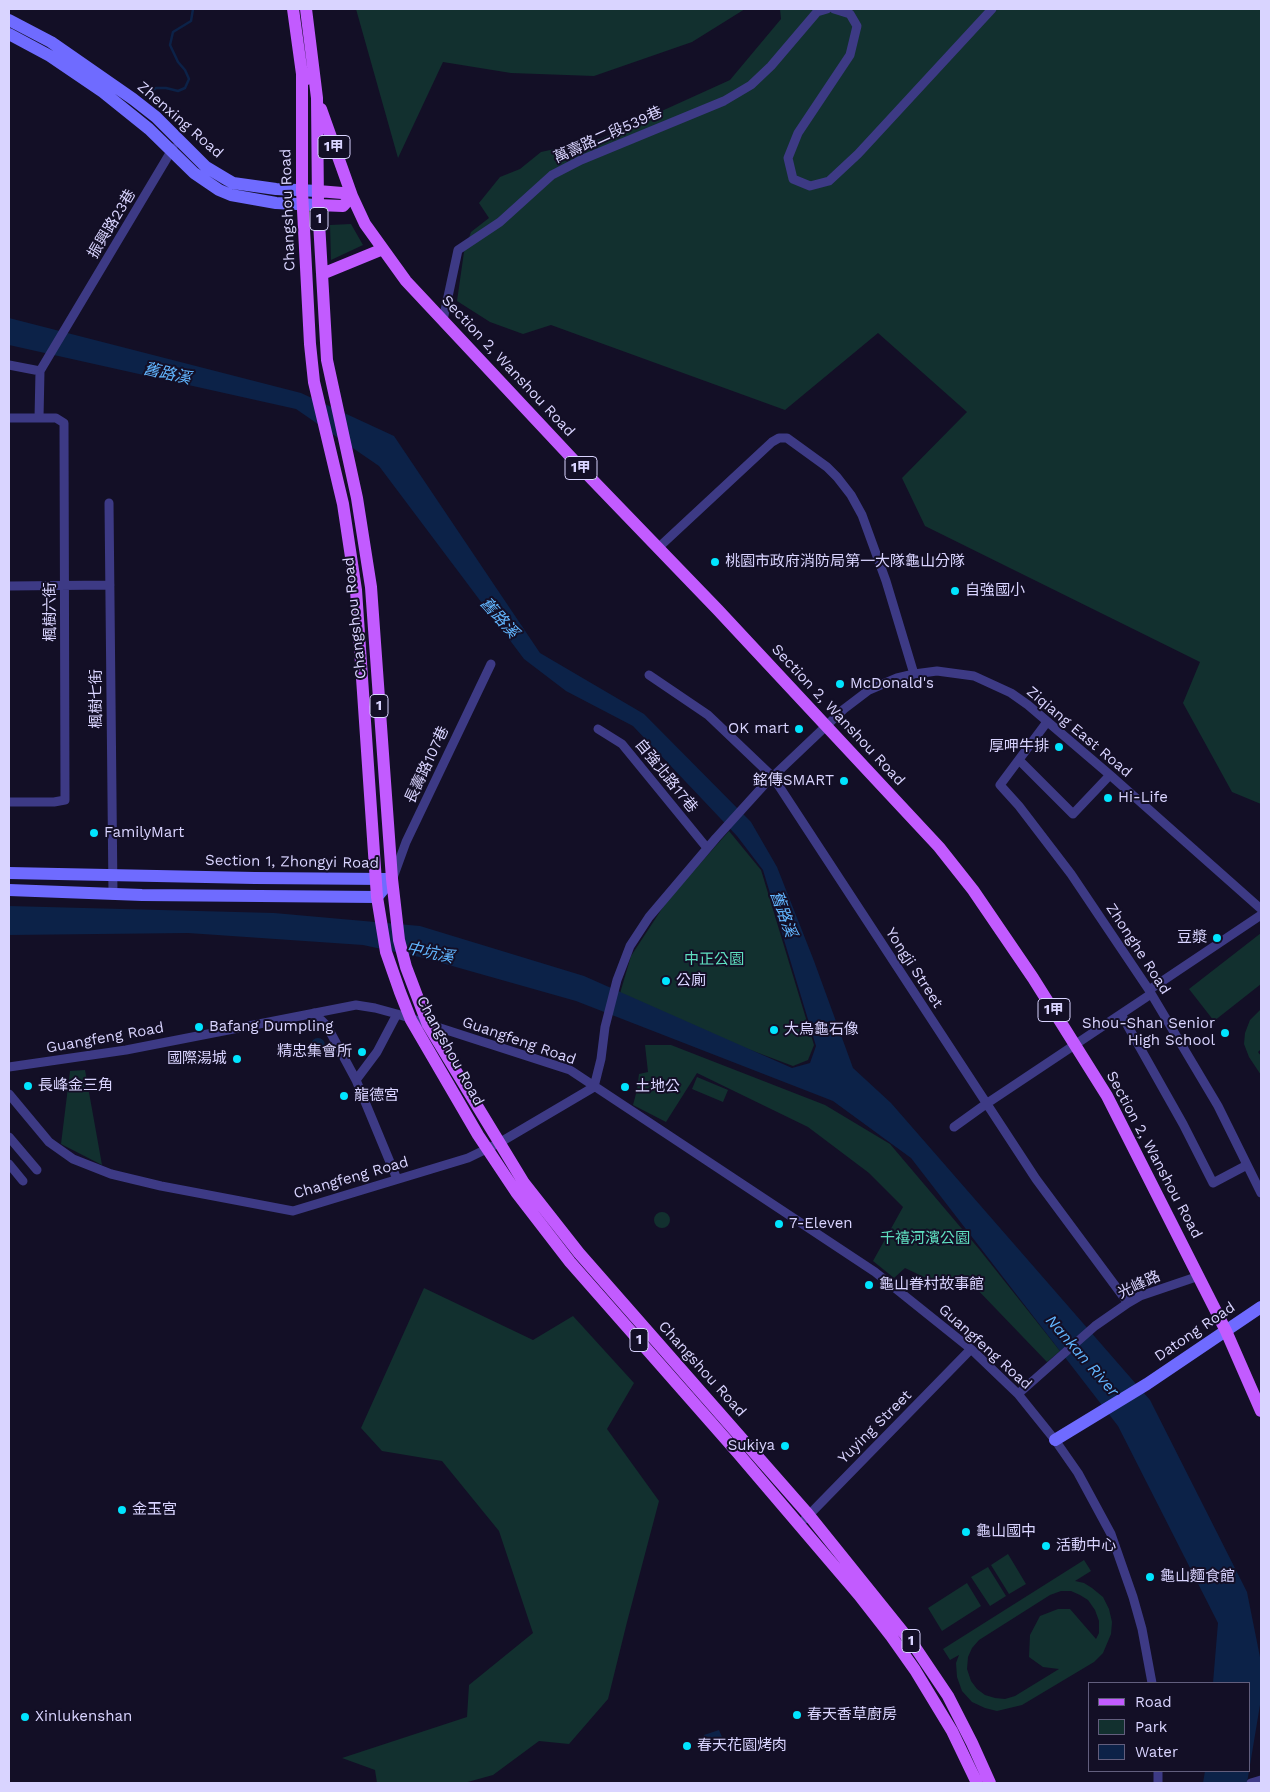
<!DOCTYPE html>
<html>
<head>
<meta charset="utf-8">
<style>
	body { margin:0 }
	#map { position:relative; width:1270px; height:1792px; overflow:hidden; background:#130f26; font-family:"Work Sans",sans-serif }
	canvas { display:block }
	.frame { position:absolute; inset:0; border:10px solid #d9d4ff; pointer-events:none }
	.legend { position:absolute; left:1088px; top:1682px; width:162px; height:90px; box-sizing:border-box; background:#130f26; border:1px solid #625e7d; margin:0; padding:6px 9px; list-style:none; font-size:15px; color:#d9d4ff }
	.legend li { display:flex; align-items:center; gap:10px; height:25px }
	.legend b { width:25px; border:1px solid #625e7d }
</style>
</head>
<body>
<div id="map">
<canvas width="1270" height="1792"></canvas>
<div class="frame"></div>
<ul class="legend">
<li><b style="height:6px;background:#c25bff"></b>Road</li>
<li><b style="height:14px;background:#12302f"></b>Park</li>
<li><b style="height:14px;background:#0c2248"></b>Water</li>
</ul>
</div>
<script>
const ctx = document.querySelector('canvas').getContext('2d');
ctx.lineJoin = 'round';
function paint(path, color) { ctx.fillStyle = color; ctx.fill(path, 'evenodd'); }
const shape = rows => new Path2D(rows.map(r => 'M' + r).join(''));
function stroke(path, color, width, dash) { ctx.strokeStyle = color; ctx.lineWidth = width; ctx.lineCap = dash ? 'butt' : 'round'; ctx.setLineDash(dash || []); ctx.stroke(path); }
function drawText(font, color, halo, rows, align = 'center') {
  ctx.font = font + ' "Work Sans","Noto Sans TC",sans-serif'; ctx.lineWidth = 4; ctx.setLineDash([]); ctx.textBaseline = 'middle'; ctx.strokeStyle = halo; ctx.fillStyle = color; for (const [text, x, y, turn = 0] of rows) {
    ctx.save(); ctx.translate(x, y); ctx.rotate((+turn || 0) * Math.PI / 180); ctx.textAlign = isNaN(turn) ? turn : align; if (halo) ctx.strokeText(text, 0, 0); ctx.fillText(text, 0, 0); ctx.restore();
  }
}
paint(shape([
	[356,9,745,9,692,42,594,76,511,73,443,62,398,158],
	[780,9,1261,9,1261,804,1232,792,1183,703,1200,662,925,526,902,478,967,412,878,333,785,410,551,325,523,334,490,322,457,301,464,252,471,232,489,218,479,203,500,177,520,169,541,152,600,139,730,80,781,19],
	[351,224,363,245,331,260,330,225],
	[729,831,761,870,814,1045,808,1060,793,1066,618,1000,631,956,667,901],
	[1261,933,1261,984,1214,1021,1189,989],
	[1261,1009,1261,1049,1258,1052,1261,1056,1261,1075,1249,1057,1244,1044,1245,1033,1250,1020],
	[645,1045,671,1045,825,1105,890,1144,979,1249,1060,1351,1047,1362,973,1285,924,1277,905,1268,894,1278,873,1261,903,1207,869,1173,808,1127,697,1073,666,1122,633,1105,637,1090,639,1074,648,1072],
	[85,1070,102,1165,61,1144,70,1071],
	[697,1077,728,1090,723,1102,692,1089],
	'654 1220a8 8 0 1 1 16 0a8 8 0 1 1-16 0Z',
	[424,1288,533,1340,573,1316,634,1383,607,1429,659,1501,627,1622,608,1699,569,1744,539,1741,493,1775,464,1783,377,1783,375,1770,342,1758,467,1717,469,1685,533,1633,499,1531,442,1461,382,1451,361,1428],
	[1008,1554,1026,1584,1009,1594,991,1565],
	[1084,1560,1091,1571,1075,1581,1084,1583,1092,1588,1103,1597,1109,1609,1112,1622,1111,1634,1103,1653,1094,1662,1022,1705,997,1711,985,1708,972,1702,962,1691,957,1677,956,1663,959,1655,950,1660,943,1649],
	[1061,1591,1071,1591,1080,1595,1088,1600,1095,1610,1099,1621,1099,1633,1096,1639,1070,1609,1058,1609,1040,1616,1030,1635,1029,1657,1043,1667,1059,1669,1015,1696,1005,1699,995,1698,985,1695,977,1689,971,1681,967,1669,968,1657,972,1648,979,1640,1050,1595],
	[988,1567,1006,1596,990,1606,971,1577],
	[967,1583,981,1606,942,1631,928,1608]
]), '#12302f');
paint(shape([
	[9,318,301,393,394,436,540,653,644,714,751,822,777,867,814,961,853,1068,891,1103,1150,1400,1247,1592,1261,1662,1261,1699,1247,1783,1203,1783,1205,1771,1249,1771,1249,1683,1213,1683,1218,1623,1118,1426,911,1158,833,1101,576,1001,424,958,363,945,188,933,9,935,9,906,274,913,420,926,584,976,792,1068,810,1063,816,1046,763,870,737,836,633,726,566,691,524,659,379,466,296,409,9,345],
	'311 1045a7 7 0 1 1 14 0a7 7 0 1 1-14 0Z',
	[719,1730,722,1737,722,1746,712,1749,705,1747,704,1735]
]), '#0c2248');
stroke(shape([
	[145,96,156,88,166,88,178,91,185,88,189,79,185,70,178,62,170,45,173,32,191,21,193,9]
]), '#0c2248', 2.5);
stroke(shape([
	[834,9,850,14,857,26,850,55,798,133,788,158,793,179,810,186,829,181,858,154,992,9],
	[443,320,458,250,500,222,552,175,581,160,724,101,751,85,771,66,817,12,827,9],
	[9,365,40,371],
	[9,418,56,418,64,423,65,800,54,802,9,802],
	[39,418,40,371,173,148],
	[109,503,113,895],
	[658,548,772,442,779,438,787,438,827,467,837,477,851,495,862,515,886,581,914,674],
	[9,586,110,585],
	[649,675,708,715,773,777,1036,1179,1128,1303],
	[1047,722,1000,785,1019,806,1071,874,1149,990,1218,1106,1261,1193],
	[598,729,622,744,707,848],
	[1019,760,1073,814,1110,775],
	[394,875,406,842,491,664],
	[1149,990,1261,915],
	[314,1013,327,1026,356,1080,397,1179],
	[1121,1014,1183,1124,1213,1183,1247,1165],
	[9,1067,126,1050,356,1005,375,1008,397,1014,570,1070,875,1272,971,1349,1018,1394,1055,1440,1078,1473,1111,1534,1133,1597,1142,1629,1152,1683],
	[356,1080,377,1052,397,1014],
	[594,1087,601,1059,605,1027,617,980,630,946,649,917,716,838,765,784,844,709,869,690,897,678,914,674,937,671,974,676,1011,693,1028,705,1110,775,1261,909],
	[9,1094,49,1142,73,1159,111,1174,161,1186,293,1211,468,1158,499,1143,594,1087],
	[954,1127,986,1104,1151,994],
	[9,1137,37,1170],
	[9,1164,23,1181],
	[1018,1394,1095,1326,1128,1303,1140,1296,1199,1276],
	[805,1519,971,1349],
	[1158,1771,1158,1783],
	[1251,1783,1261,1780]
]), '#3d3a85', 9);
stroke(shape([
	[9,20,51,42,133,99,156,117,206,167,226,179,233,183,276,189,318,191],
	[9,34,50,56,103,92,149,129,194,173,219,190,231,195,276,203,318,205],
	[9,873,255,878,386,879],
	[9,890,142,895,377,897,392,879],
	[1055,1440,1147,1384,1261,1307]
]), '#6f6bff', 12);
stroke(shape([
	[293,9,302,74,305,80],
	[306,9,317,98,318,205,327,360,357,498,371,587,392,879,399,940,406,967,428,1025,524,1183,579,1253,808,1514,915,1647,948,1696,972,1743,990,1783],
	[302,74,302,191,310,344,314,382,343,504,356,590,377,897,386,952,400,992,411,1020,478,1135,516,1192,570,1262,737,1452,859,1595,891,1636,915,1670,952,1731,977,1783],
	[321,109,352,196,365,224,406,281,582,469,718,610,939,847,973,890,1033,978,1107,1096,1226,1331,1261,1411],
	[318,191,342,193,352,196],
	[318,205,343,206,352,196],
	[322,274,383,249]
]), '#c25bff', 12);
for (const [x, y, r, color] of [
	[715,562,5,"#00e5ff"],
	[955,591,5,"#00e5ff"],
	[840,684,5,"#00e5ff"],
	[799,729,5,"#00e5ff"],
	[1059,747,5,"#00e5ff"],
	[844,781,5,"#00e5ff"],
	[1108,798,5,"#00e5ff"],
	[94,833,5,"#00e5ff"],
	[1217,938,5,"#00e5ff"],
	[666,981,5,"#00e5ff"],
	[199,1027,5,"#00e5ff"],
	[774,1030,5,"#00e5ff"],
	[1225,1033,5,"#00e5ff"],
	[362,1052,5,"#00e5ff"],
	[237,1059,5,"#00e5ff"],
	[28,1086,5,"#00e5ff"],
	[625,1087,5,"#00e5ff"],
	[344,1096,5,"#00e5ff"],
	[779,1224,5,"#00e5ff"],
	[869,1285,5,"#00e5ff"],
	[785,1446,5,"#00e5ff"],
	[122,1510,5,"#00e5ff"],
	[966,1532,5,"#00e5ff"],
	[1046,1546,5,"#00e5ff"],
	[1150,1577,5,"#00e5ff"],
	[797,1715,5,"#00e5ff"],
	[25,1717,5,"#00e5ff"],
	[687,1746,5,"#00e5ff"]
]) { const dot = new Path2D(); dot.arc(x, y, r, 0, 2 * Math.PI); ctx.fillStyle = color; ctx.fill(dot); stroke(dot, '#130f26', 2); }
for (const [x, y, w] of [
	[334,147,32],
	[319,219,18],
	[581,468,32],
	[379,706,18],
	[1054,1010,32],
	[639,1340,18],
	[911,1641,18]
]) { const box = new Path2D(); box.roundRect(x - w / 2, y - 11.5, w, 23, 4); ctx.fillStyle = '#130f26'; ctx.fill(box); stroke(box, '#d9d4ff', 1); }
drawText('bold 14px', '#d9d4ff', null, [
	["1甲",334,147],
	["1",319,219],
	["1甲",581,468],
	["1",379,706],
	["1甲",1054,1010],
	["1",639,1340],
	["1",911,1641]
]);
drawText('15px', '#d9d4ff', '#130f26', [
	["Zhenxing Road",180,120,41],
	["萬壽路二段539巷",608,135,-24],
	["Changshou Road",288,210,-92],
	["振興路23巷",112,224,-59],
	["Section 2, Wanshou Road",508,366,47],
	["楓樹六街",51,612,-90],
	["Changshou Road",355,618,-96],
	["楓樹七街",97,699,-90],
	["Section 2, Wanshou Road",838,715,47],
	["Ziqiang East Road",1079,732,40],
	["長壽路107巷",427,765,-65],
	["自強北路17巷",666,776,51],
	["Section 1, Zhongyi Road",292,862,1],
	["Zhonghe Road",1138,949,57],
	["Yongji Street",914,968,57],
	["Guangfeng Road",105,1038,-10],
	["Guangfeng Road",519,1041,19],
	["Changshou Road",450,1051,61],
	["Section 2, Wanshou Road",1154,1155,62],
	["Changfeng Road",351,1178,-16],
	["光峰路",1139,1285,-25],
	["Datong Road",1195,1332,-34],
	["Guangfeng Road",985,1347,42],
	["Changshou Road",702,1369,48],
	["Yuying Street",875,1427,-45]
]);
drawText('15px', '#d9d4ff', '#130f26', [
	["桃園市政府消防局第一大隊龜山分隊",725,562],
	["自強國小",965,591],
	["McDonald's",850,684],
	["OK mart",789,729,"right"],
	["厚呷牛排",1049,747,"right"],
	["銘傳SMART",834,781,"right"],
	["Hi-Life",1118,798],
	["FamilyMart",104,833],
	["豆漿",1207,938,"right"],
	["公廁",676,981],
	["Shou-Shan Senior",1215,1024,"right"],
	["High School",1215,1041,"right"],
	["Bafang Dumpling",209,1027],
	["大烏龜石像",784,1030],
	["精忠集會所",352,1052,"right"],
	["國際湯城",227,1059,"right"],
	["長峰金三角",38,1086],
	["土地公",635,1087],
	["龍德宮",354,1096],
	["7-Eleven",789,1224],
	["龜山眷村故事館",879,1285],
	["Sukiya",775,1446,"right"],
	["金玉宮",132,1510],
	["龜山國中",976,1532],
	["活動中心",1056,1546],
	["龜山麵食館",1160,1577],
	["春天香草廚房",807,1715],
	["Xinlukenshan",35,1717],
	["春天花園烤肉",697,1746]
], 'left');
drawText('15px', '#5fe0c0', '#130f26', [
	["中正公園",714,960],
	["千禧河濱公園",925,1239]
]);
drawText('italic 16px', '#62b6ff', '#130f26', [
	["舊路溪",167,374,13],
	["舊路溪",499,618,48],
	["舊路溪",783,914,70],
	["中坑溪",430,953,12],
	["Nankan River",1082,1356,49]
]);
</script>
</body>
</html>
